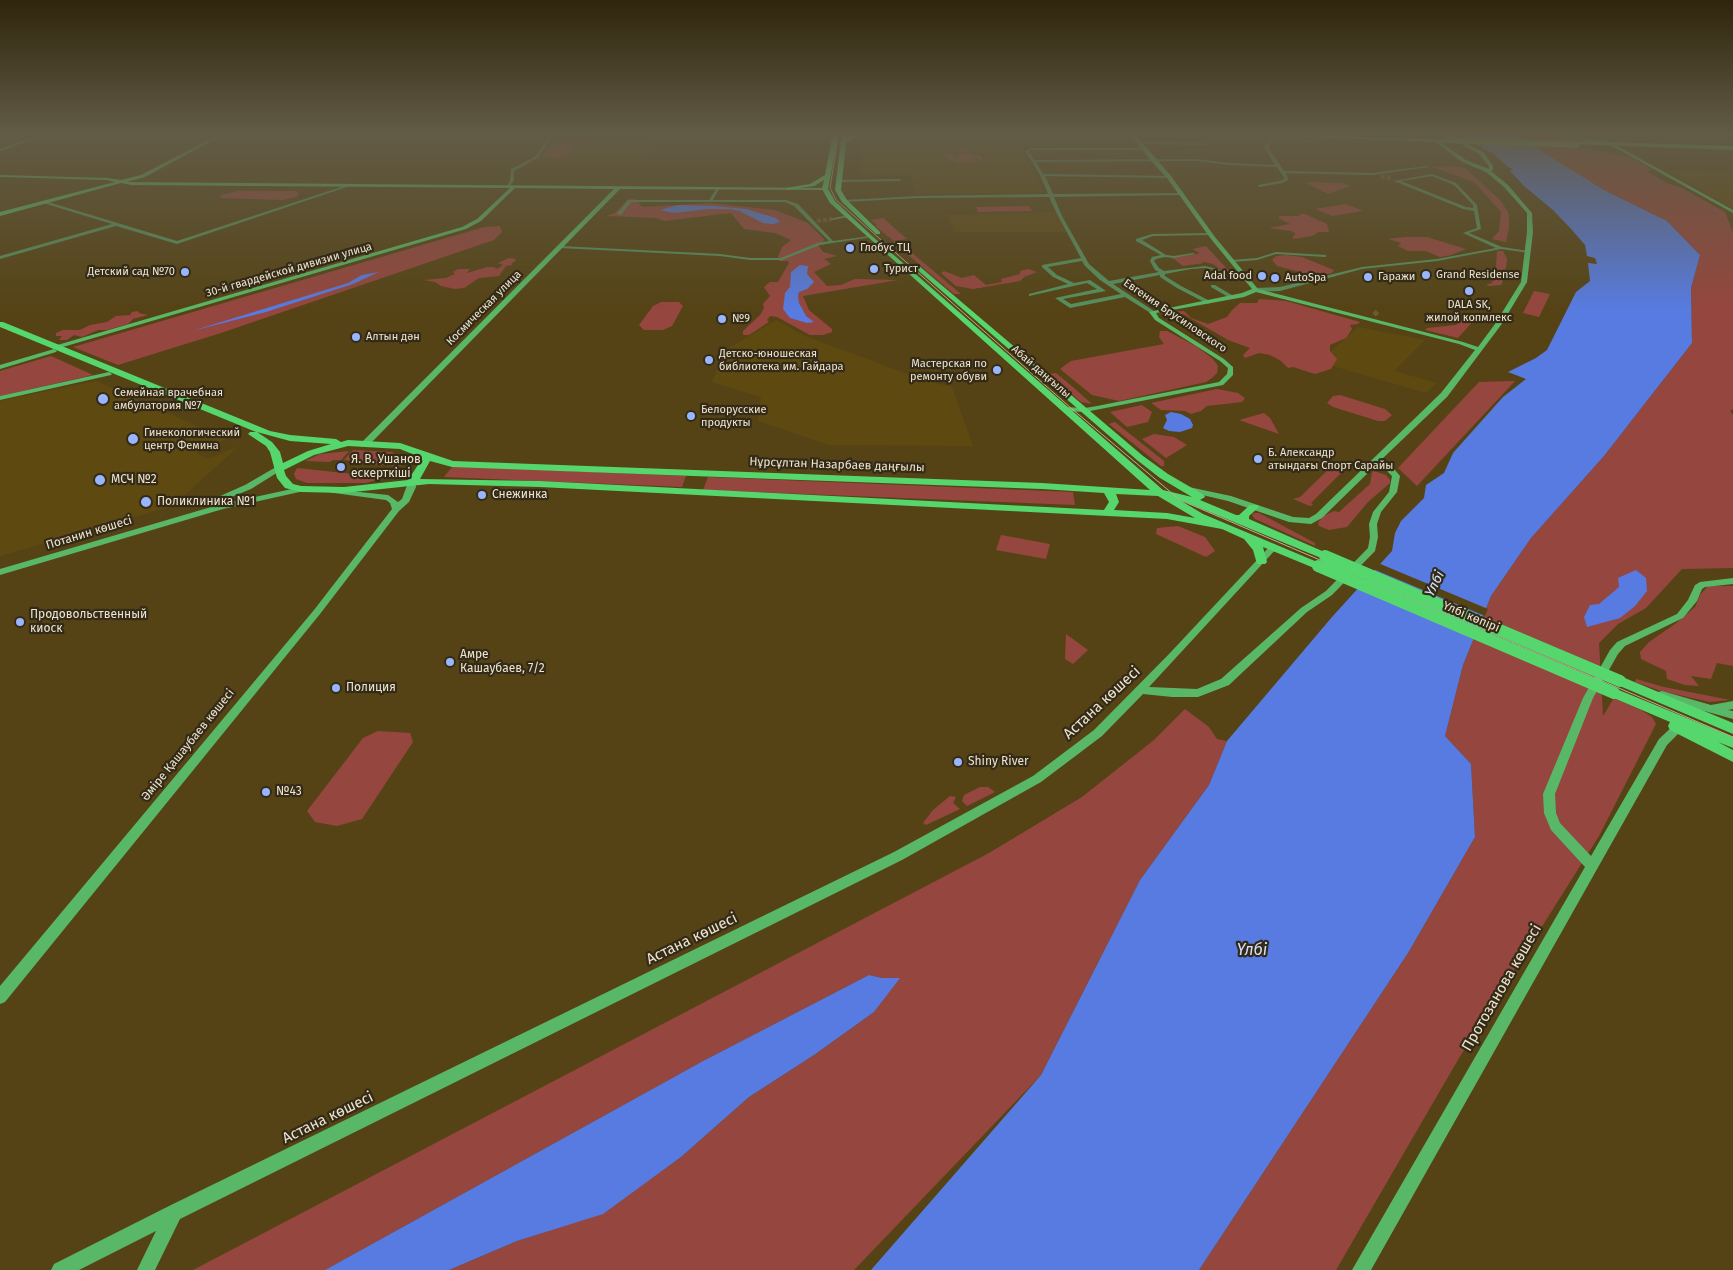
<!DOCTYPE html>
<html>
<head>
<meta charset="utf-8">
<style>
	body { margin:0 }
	canvas { display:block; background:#554315 }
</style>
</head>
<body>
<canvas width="1733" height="1270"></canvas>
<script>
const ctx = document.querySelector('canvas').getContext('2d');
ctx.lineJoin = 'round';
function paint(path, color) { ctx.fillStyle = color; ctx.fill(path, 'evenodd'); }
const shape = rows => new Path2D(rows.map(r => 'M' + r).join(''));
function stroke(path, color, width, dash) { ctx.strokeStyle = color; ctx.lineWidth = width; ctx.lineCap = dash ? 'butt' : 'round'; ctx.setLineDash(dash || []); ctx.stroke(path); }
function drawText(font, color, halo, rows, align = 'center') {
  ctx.font = font + ' "Fira Sans",sans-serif'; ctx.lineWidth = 4.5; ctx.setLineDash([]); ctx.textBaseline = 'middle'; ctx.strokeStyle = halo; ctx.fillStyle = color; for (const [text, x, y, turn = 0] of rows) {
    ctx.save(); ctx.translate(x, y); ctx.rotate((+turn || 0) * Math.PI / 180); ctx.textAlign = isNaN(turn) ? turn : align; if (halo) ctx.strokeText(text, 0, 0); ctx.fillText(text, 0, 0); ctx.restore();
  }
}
paint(shape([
	[1605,132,1675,132,1687,138,1621,136,1605,134,1608,134],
	[1043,133,1052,143,1051,145,1020,146,1044,192,915,194,911,173,862,174,859,136,868,134],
	[658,137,647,159,537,159,554,138],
	[1685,170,1733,173,1733,209,1668,171,1686,171],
	[1055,212,1067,232,954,232,947,215],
	[776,320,805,336,926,381,952,387,973,446,829,445,758,421,761,397,712,382,726,350],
	[1358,327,1425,340,1394,371,1437,383,1426,393,1319,362],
	[96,381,226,439,196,453,208,459,239,446,178,501,179,504,0,556,0,401]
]), '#5e4911');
paint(shape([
	[1511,132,1534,132,1548,136,1596,142,1570,142,1576,147,1630,157,1653,170,1646,171,1666,183,1682,188,1725,212,1733,232,1733,409,1730,411,1733,415,1733,568,1682,569,1646,608,1618,624,1599,643,1603,716,1614,698,1641,710,1652,717,1656,724,1599,836,1459,1058,1336,1270,1199,1270,1408,953,1475,837,1471,764,1445,736,1463,665,1491,596,1531,538,1604,456,1692,343,1691,288,1700,255,1667,221,1604,190],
	[662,135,658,137,597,138,593,144,583,144,587,138,553,137],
	[571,139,578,141,569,154,560,157,544,157,543,155,556,141],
	[963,148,968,149,968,152,964,153,981,156,983,161,975,158,972,160,980,162,959,163,945,158,944,154,950,154,958,159,959,154,962,153,957,149],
	[1453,166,1465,168,1501,201,1509,214,1509,228,1506,242,1492,239,1499,231,1501,212,1474,182,1432,167],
	[1305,182,1342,183,1350,186,1328,194],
	[238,191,296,191,299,193,296,197,283,200,220,198,221,195],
	[628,199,636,199,642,207,710,203,775,210,808,223,825,240,818,245,823,252,837,256,824,259,831,264,814,272,827,286,841,285,855,279,898,280,803,296,809,310,832,329,832,332,823,335,810,335,777,317,770,316,767,320,769,322,749,335,743,335,743,331,760,315,764,308,763,304,770,296,764,287,770,282,778,282,789,263,788,261,779,261,778,257,782,247,791,240,775,233,744,229,731,213,664,221,657,218,607,216,615,213],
	[1346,204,1363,211,1332,216,1315,209],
	[1029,206,1032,211,978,212,976,207],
	[1300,214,1305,214,1327,224,1329,232,1319,232,1312,236,1293,239,1293,236,1296,234,1291,231,1269,228,1290,224,1278,218,1280,216,1299,216],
	[883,218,907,239,894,241,875,226,877,225,871,220],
	[500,226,502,232,494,240,479,245,221,333,118,365,73,347,484,227],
	[1405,237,1427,237,1466,249,1451,255,1440,257,1426,251,1408,251,1398,246,1401,243,1388,239],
	[893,242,899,242,961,294,954,294],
	[1206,246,1230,272,1229,273,1224,272,1213,264,1201,261,1204,263,1183,266,1175,260,1176,260,1171,258,1197,254,1200,253,1192,249],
	[1497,251,1503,251,1507,259,1505,273,1498,278,1503,281,1501,285,1489,286,1486,285,1492,283,1496,267],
	[1286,255,1302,257,1334,270,1332,273,1311,278,1300,272,1277,266,1272,260,1276,256],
	[509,258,516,259,515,261,511,264,513,265,506,266,499,276,479,278,464,288,455,289,441,286,435,282,424,280,446,278,455,274,453,272,458,269,470,269,467,273,487,267,494,267,497,269,503,265,498,263],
	[1028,269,1037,272,1024,277,1020,281,973,289,956,286,941,273,944,271,962,278,974,275,986,285,1002,282,1001,279,1020,274,1020,271],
	[1534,291,1550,294,1539,317,1523,313],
	[1259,299,1286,301,1360,322,1358,324,1350,325,1352,329,1346,338,1330,345,1330,351,1337,359,1331,369,1315,374,1293,367,1288,368,1281,361,1270,355,1259,353,1245,358,1243,355,1250,348,1228,340,1183,314,1176,316,1159,313,1184,311,1191,318,1208,324,1227,317,1232,310,1240,303,1257,303],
	[661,302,679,302,683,306,672,326,663,330,644,330,639,325,653,306],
	[138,311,139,313,148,315,133,319,128,324,107,330,98,330,82,337,74,335,67,340,59,340,62,336,56,336,56,333,63,330,80,330,90,325,107,322,116,316,130,315,132,312],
	[1465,317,1475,319,1458,338,1425,330,1427,328,1456,325],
	[1160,331,1167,331,1196,346,1213,359,1218,366,1217,373,1212,378,1206,382,1119,401,1092,395,1060,369,1071,361,1164,344,1159,337],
	[51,356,93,375,0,396,0,371],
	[1056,373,1074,388,1092,404,1081,402,1048,374],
	[1515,381,1417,486,1398,468,1479,382],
	[1217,389,1238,393,1245,398,1242,402,1207,406,1201,411,1191,414,1185,411,1161,410,1151,403],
	[1340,395,1385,409,1392,415,1385,421,1378,421,1333,407,1327,403,1333,396],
	[1142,405,1152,412,1148,422,1127,427,1110,412],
	[1264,413,1270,418,1279,434,1239,420],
	[1115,422,1164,461,1164,466,1161,466,1109,424],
	[1154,434,1174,437,1187,445,1166,458,1142,439],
	[353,450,392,452,401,460,401,466,365,464,366,462,344,460],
	[349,451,341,460,333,460,330,462,305,461,320,454],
	[1335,463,1347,467,1311,503,1313,505,1310,506,1293,499,1300,497],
	[453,466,686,476,682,487,444,477],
	[297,468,353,474,357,472,393,473,387,477,366,483,307,483,296,479,294,474],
	[1374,471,1386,475,1390,480,1390,483,1368,502,1347,527,1329,530,1319,526,1318,523,1323,516,1334,511,1339,512,1370,484,1372,472],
	[708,477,1073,492,1075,505,703,490],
	[1254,513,1259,513,1315,543,1315,546,1255,519,1252,515],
	[1178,526,1205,537,1215,551,1206,557,1156,534,1157,528],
	[1001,535,1050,544,1046,559,996,550],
	[1708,586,1733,586,1733,666,1717,663,1711,679,1691,676,1699,686,1685,685,1667,679,1666,671,1641,659,1640,652,1649,642,1675,624,1695,607,1700,595],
	[1066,634,1088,650,1073,664,1065,659],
	[1636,679,1664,687,1730,700,1710,702,1661,691,1635,682],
	[1185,709,1209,727,1217,739,1227,741,1209,785,1140,880,1041,1075,854,1270,449,1270,517,1241,603,1213,681,1157,749,1097,814,1055,874,1012,899,978,882,978,869,975,703,1061,325,1270,193,1270,989,853,1082,797,1154,740],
	[378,731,410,733,413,742,362,819,337,826,315,822,307,811,363,738],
	[980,787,988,787,995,792,967,806,962,801,964,795],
	[950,796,956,797,953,803,960,809,926,825,923,823,933,810]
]), '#95463e');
paint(shape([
	[1453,132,1511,132,1604,190,1667,221,1700,255,1691,288,1692,343,1604,456,1531,538,1491,596,1463,665,1445,736,1471,764,1475,837,1408,953,1199,1270,871,1270,1041,1075,1140,880,1209,785,1227,741,1332,617,1392,551,1395,533,1401,521,1424,498,1426,485,1444,473,1453,453,1503,397,1526,379,1508,372,1536,358,1547,350,1576,292,1590,281,1588,263,1597,264,1595,258,1587,256,1585,245,1572,230,1553,210,1524,186,1510,171,1513,169,1508,167,1494,154],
	[678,205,715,206,746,209,776,218,780,222,773,224,763,223,740,211,730,209,708,209,674,213,660,210],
	[800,265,808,266,807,274,814,282,807,289,799,292,798,296,799,303,806,316,814,322,807,323,790,318,783,309,785,293,790,287,791,272],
	[379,272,353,284,266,312,192,331,348,283,362,275],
	[1171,412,1181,414,1190,419,1193,425,1192,428,1180,432,1169,431,1163,428,1167,420,1165,415],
	[1636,570,1646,578,1647,591,1635,606,1620,618,1587,627,1584,617,1590,605,1599,604,1619,587,1618,578],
	[869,975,882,978,900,978,874,1012,814,1055,749,1097,681,1157,603,1214,517,1241,449,1270,325,1270,703,1061]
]), '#577be0');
paint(shape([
	[1378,563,1488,609,1485,616,1373,569]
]), '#554315');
stroke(shape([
	[1381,176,1391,179],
	[817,221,832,219]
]), '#6c5b30', 4, [4, 2]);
stroke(shape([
	[1374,315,1378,311]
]), '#6c5b30', 5, [5, 2.5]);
paint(shape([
	[343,132,348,132,342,135,343,132],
	[443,132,447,132,443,135,441,134,443,132],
	[552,132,555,133,538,158,514,171,514,181,508,188,506,188,510,181,511,169,536,156,552,132],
	[575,132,579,132,579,133,576,134,575,132],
	[1287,132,1291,132,1292,133,1290,134,1287,132],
	[1591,132,1595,132,1611,144,1608,145,1591,132],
	[1268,134,1274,139,1268,147,1284,171,1372,173,1427,166,1429,167,1372,175,1286,173,1288,180,1282,183,1259,187,1258,185,1280,181,1285,179,1277,167,1229,165,1196,161,1036,162,1043,174,1170,176,1169,178,1045,176,1053,194,1182,193,1181,195,1054,197,1062,216,1089,264,1109,281,1159,272,1155,270,1150,261,1152,257,1161,255,1136,241,1136,239,1152,234,1212,233,1212,234,1210,235,1153,236,1142,240,1166,255,1174,256,1193,253,1195,254,1174,258,1165,257,1156,259,1154,261,1159,268,1164,271,1205,266,1221,270,1219,271,1205,268,1191,269,1165,274,1165,276,1181,286,1210,301,1211,302,1208,304,1177,288,1160,277,1160,275,1113,284,1154,311,1155,312,1152,314,1125,297,1070,308,1055,298,1097,289,1087,283,1029,296,1029,294,1068,284,1053,277,1042,267,1042,265,1081,258,1058,216,1049,197,918,198,844,202,842,201,844,200,918,196,1048,194,1040,175,1025,151,1032,148,1144,148,1146,149,1144,150,1033,150,1029,151,1034,160,1196,159,1229,163,1275,165,1264,147,1270,139,1266,135,1268,134],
	[1082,261,1085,266,1100,280,1121,294,1071,304,1063,299,1106,291,1090,280,1074,283,1057,275,1048,267,1082,261],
	[1140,142,1207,143,1209,144,1207,145,1139,144,1140,142],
	[1432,174,1456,183,1477,205,1481,229,1469,233,1502,247,1528,251,1530,252,1530,253,1501,249,1437,261,1362,269,1280,291,1256,292,1253,290,1256,288,1280,287,1362,267,1437,259,1496,248,1463,233,1477,228,1474,211,1463,209,1394,181,1432,174],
	[1432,176,1454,185,1473,205,1473,208,1466,207,1401,181,1432,176],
	[901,179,900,181,839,182,837,181,839,180,901,179],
	[347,185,350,186,177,244,116,226,0,259,0,256,112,224,43,203,45,201,177,241,347,185],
	[717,188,719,189,713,200,786,200,798,204,833,241,870,236,872,237,820,245,782,260,750,260,720,256,560,248,558,247,560,246,720,254,750,258,781,258,817,243,829,241,794,206,785,202,631,202,621,215,617,214,628,200,709,200,717,188],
	[847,215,849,217,832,220,830,219,847,215],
	[1276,252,1325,255,1327,256,1325,257,1276,254,1257,260,1232,262,1230,261,1232,260,1257,258,1276,252],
	[1211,285,1215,285,1235,297,1230,298,1211,287,1211,285]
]), '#56905d');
paint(shape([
	[674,132,838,132,339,137,214,137,215,139,145,177,127,182,825,188,827,189,825,190,620,189,369,445,366,445,362,443,363,441,614,189,515,188,481,221,466,229,56,349,53,347,54,346,462,227,477,219,510,188,131,185,121,183,0,216,0,212,115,182,107,180,0,177,0,175,107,178,121,180,141,175,214,137,0,136,0,134,339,135,674,132],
	[1129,132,1133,132,1171,176,1215,237,1258,289,1463,342,1478,347,1495,324,1521,282,1527,232,1527,213,1504,187,1486,172,1462,162,1434,141,1434,139,1436,139,1466,160,1489,169,1489,166,1479,154,1440,132,1445,132,1483,152,1493,166,1493,170,1491,171,1508,185,1532,213,1533,232,1527,282,1501,325,1447,397,1381,460,1389,463,1400,476,1397,492,1381,512,1377,524,1378,537,1375,551,1332,595,1307,612,1229,685,1198,697,1172,697,1143,694,1102,736,1041,782,902,860,180,1219,155,1270,137,1270,156,1231,79,1270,51,1270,54,1264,169,1206,894,852,1033,776,1094,730,1170,653,1271,545,1274,544,1278,547,1149,687,1197,689,1221,679,1301,608,1326,591,1368,548,1370,537,1369,524,1373,512,1389,492,1392,476,1383,467,1377,464,1322,518,1311,524,1289,522,1228,501,1181,490,1180,488,1184,486,1231,496,1293,517,1309,518,1316,514,1441,393,1475,350,1459,344,1256,292,1244,297,1156,313,1159,318,1224,359,1233,367,1233,375,1223,385,1085,412,1064,411,1060,409,1064,407,1085,408,1097,406,1219,382,1227,374,1228,368,1220,361,1155,320,1149,312,1242,293,1252,289,1211,239,1167,178,1151,161,1129,132],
	[1384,132,1388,132,1392,136,1389,137,1384,132],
	[1539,132,1549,132,1612,143,1733,210,1733,213,1610,145,1539,132],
	[31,138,34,139,0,151,0,149,31,138],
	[54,349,57,351,56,352,0,369,0,365,54,349],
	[109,372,112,374,111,375,0,400,0,396,109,372],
	[276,467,282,467,283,469,251,489,209,506,203,506,202,504,245,485,276,467],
	[409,480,415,480,416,487,409,502,399,511,320,614,5,1002,0,1004,0,986,314,610,392,509,390,503,386,500,334,493,331,493,331,489,388,495,398,502,402,499,409,480],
	[301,487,304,487,304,491,223,509,0,575,0,569,218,505,301,487],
	[1733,578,1733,584,1705,587,1702,589,1697,601,1683,618,1625,646,1618,654,1593,698,1555,794,1556,813,1560,823,1591,856,1659,739,1674,725,1678,724,1682,725,1684,728,1667,745,1371,1270,1352,1270,1585,867,1551,830,1544,813,1543,794,1583,698,1610,650,1617,642,1677,614,1688,600,1695,585,1700,582,1733,578],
	[1662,691,1711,705,1733,701,1733,709,1728,710,1733,711,1733,719,1658,698,1657,695,1658,692,1662,691]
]), '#58b867');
paint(shape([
	[833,132,839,132,828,189,835,201,872,236,1163,490,1192,497,1160,478,1137,460,914,267,914,265,918,265,1143,456,1168,474,1204,495,1205,497,1200,500,1236,515,1239,515,1250,505,1258,505,1259,507,1249,516,1249,519,1329,554,1331,556,1329,558,1321,558,1178,499,1203,514,1322,564,1324,566,1322,568,1314,568,1263,547,1267,562,1265,564,1257,564,1253,550,1244,539,1222,529,1167,519,540,487,429,484,344,493,301,492,285,488,277,478,270,452,266,446,248,434,250,432,256,432,0,327,0,322,3,322,270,431,290,435,336,439,341,442,348,440,400,443,453,461,1042,483,1150,490,830,203,822,189,824,180,814,186,786,190,786,188,810,184,825,175,833,132],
	[257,432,290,441,331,444,308,451,283,463,280,452,272,442,257,432],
	[348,446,400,449,420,457,420,462,408,480,344,487,301,486,293,484,286,476,284,470,314,455,348,446],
	[430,461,452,467,1042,489,1104,493,1109,502,1104,510,540,481,420,479,430,461],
	[1116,494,1158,496,1195,518,1167,513,1114,510,1119,502,1116,494],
	[842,132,848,132,847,138,854,134,875,132,856,137,846,143,841,190,847,200,880,232,880,234,876,234,842,202,835,190,842,132],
	[1163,132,1221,132,1446,140,1443,142,1163,132],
	[1574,141,1733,146,1733,150,1572,144,1574,141],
	[1620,676,1733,723,1733,734,1615,684,1613,681,1615,678,1620,676],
	[1614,688,1733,737,1733,748,1718,742,1733,750,1733,762,1670,730,1668,726,1670,722,1609,696,1607,693,1609,690,1614,688]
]), '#55d76d');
stroke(shape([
	[839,132,830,188,836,200,1072,409,1180,500,1733,737],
	[0,134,341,135,771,132]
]), '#bdb091', 1);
stroke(shape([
	[1443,140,1577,145]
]), '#55d76d', 5.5);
stroke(shape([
	[1325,556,1620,681],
	[1318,566,1614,693]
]), '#55d76d', 12);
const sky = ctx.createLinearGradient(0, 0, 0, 310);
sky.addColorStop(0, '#2f250c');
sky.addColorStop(0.43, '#625b46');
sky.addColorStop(1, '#625b4600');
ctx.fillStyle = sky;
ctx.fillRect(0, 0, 1733, 310);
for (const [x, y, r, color] of [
	[850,248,5,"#98b5fd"],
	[874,269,5,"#98b5fd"],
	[185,272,5,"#98b5fd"],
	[1426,275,5,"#98b5fd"],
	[1262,276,5,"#98b5fd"],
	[1368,277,5,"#98b5fd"],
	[1275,278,5,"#98b5fd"],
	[1469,291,5,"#98b5fd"],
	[722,319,5,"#98b5fd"],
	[356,337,5,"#98b5fd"],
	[709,360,5,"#98b5fd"],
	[997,370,5,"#98b5fd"],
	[103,399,6,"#98b5fd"],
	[691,416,5,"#98b5fd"],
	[133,439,6,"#98b5fd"],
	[1258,459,5,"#98b5fd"],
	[341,467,5,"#98b5fd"],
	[100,480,6,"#98b5fd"],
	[482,495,5,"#98b5fd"],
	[146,502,6,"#98b5fd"],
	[20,622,5,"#98b5fd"],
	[450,662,5,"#98b5fd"],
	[336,688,5,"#98b5fd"],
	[958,762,5,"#98b5fd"],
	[266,792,5,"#98b5fd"]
]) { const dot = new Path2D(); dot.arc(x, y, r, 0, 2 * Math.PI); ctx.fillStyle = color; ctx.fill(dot); stroke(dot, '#332b18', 2); }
drawText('11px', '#eee3cc', '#332b18', [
	["Глобус ТЦ",860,248],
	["Турист",884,269],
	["Детский сад №70",175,272,"right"],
	["Grand Residense",1436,275],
	["Adal food",1252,276,"right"],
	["Гаражи",1378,277],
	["AutoSpa",1285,278],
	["DALA SK,",1469,305,"center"],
	["жилой копмлекс",1469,318,"center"],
	["№9",732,319],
	["Алтын дән",366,337],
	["Детско-юношеская",719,354],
	["библиотека им. Гайдара",719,367],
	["Мастерская по",987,364,"right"],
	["ремонту обуви",987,377,"right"],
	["Семейная врачебная",114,393],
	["амбулатория №7",114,406],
	["Белорусские",701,410],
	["продукты",701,423],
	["Гинекологический",144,433],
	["центр Фемина",144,446],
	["Б. Александр",1268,453],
	["атындағы Спорт Сарайы",1268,466]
], 'left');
drawText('11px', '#eee3cc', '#332b18', [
	["30-й гвардейской дивизии улица",289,270,-16],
	["Космическая улица",484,308,-45],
	["Евгения Брусиловского",1175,316,34],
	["Абай даңғылы",1041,372,41]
]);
drawText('12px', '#eee3cc', '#332b18', [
	["Я. В. Ушанов",351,460],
	["ескерткіші",351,474],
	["МСЧ №2",111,480],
	["Снежинка",492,495],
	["Поликлиника №1",157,502],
	["Продовольственный",30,615],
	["киоск",30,629],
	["Амре",460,655],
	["Кашаубаев, 7/2",460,669],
	["Полиция",346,688],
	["Shiny River",968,762],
	["№43",276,792]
], 'left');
drawText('12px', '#eee3cc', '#332b18', [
	["Нұрсұлтан Назарбаев даңғылы",837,465,2],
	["Потанин көшесі",89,533,-17],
	["Үлбі көпірі",1471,617,23],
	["Әміре Қашаубаев көшесі",188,745,-51]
]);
drawText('italic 14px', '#d5e0fa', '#332b18', [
	["Үлбі",1435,584,-63]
]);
drawText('15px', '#eee3cc', '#332b18', [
	["Астана көшесі",1102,703,-43],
	["Астана көшесі",692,939,-26],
	["Протозанова көшесі",1502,988,-60],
	["Астана көшесі",328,1118,-26]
]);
drawText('italic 16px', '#d5e0fa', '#332b18', [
	["Үлбі",1252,951]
]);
</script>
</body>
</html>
